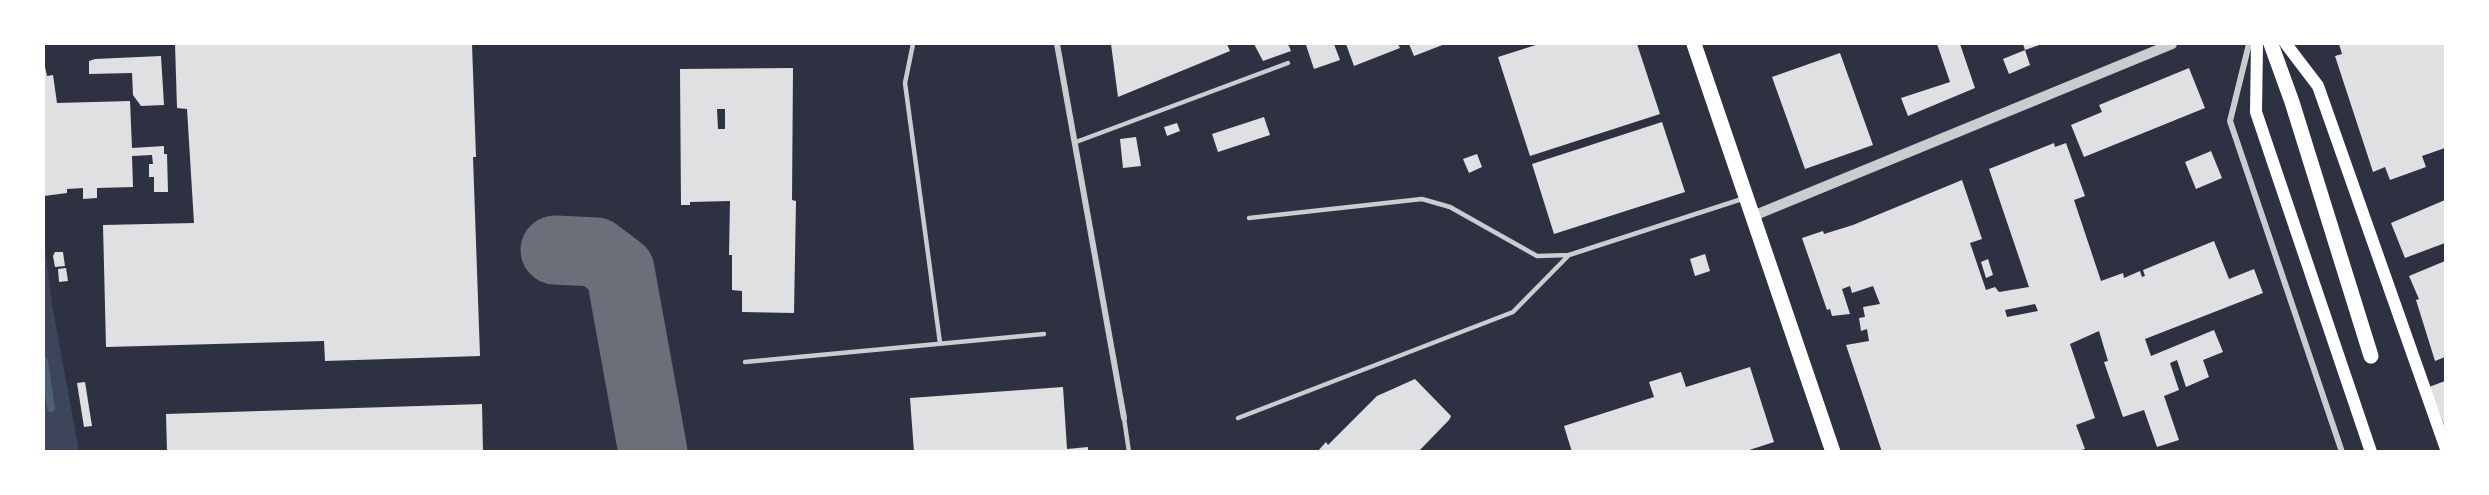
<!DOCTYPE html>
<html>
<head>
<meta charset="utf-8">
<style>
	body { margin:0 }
	#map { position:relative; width:2489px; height:495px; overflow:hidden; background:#2d3142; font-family:"DejaVu Sans",sans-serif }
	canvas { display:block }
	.frame { position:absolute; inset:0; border:45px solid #fff; pointer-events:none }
</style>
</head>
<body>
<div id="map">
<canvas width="2489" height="495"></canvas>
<div class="frame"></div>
</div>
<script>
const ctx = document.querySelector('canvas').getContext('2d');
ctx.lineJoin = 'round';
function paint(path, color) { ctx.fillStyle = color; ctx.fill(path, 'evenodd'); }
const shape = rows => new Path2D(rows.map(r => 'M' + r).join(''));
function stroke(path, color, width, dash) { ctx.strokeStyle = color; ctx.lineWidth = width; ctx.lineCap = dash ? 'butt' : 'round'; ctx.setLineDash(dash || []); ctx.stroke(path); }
paint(shape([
	[44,239,52,304,79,451,44,451]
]), '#3c4559');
stroke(shape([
	[44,361,51,408]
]), '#4f5d75', 8);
stroke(shape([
	[555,250,596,252,620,270,653,452]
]), '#6c6f7a', 69);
paint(shape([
	[175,44,472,44,476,157,473,157,480,356,325,361,324,341,106,347,103,225,194,223,187,109,177,108],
	[1111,44,1227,44,1230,51,1118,97],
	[1254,44,1288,44,1291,51,1263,61],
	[1310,44,1334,44,1340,60,1314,69,1306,45],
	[1346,44,1398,44,1400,48,1354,66],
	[1409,44,1445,44,1414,56],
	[1539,44,1637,44,1660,114,1530,156,1498,57],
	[1937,44,1960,44,1975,88,1908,116,1901,98,1950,82],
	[2023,44,2042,44,2025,50],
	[2339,44,2445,44,2445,148,2422,156,2426,167,2390,180,2385,167,2373,172,2335,56,2342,54],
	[2025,50,2030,65,2009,74,2003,59],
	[1840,53,1873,145,1805,169,1772,77],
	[161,56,164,105,141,106,133,95,132,73,89,74,89,61,95,59],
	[44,62,47,76,53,75,57,103,130,101,132,148,164,146,164,154,167,154,168,192,154,192,154,177,149,177,149,164,153,164,152,155,132,156,133,187,97,188,97,198,83,199,83,188,67,189,67,193,44,196],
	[793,68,792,200,796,201,794,313,742,312,742,291,732,290,732,255,729,255,730,201,690,202,690,205,681,205,680,69],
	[717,109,725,109,725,129,718,129],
	[2189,68,2205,108,2084,157,2071,125,2102,112,2099,105],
	[1264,117,1270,135,1218,152,1212,134],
	[1662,122,1685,192,1554,234,1532,164],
	[1177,123,1180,131,1167,136,1164,127],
	[1136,137,1141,166,1123,168,1120,139],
	[2054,143,2055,147,2066,143,2085,196,2074,200,2101,281,2123,273,2124,278,2140,271,2142,277,2145,276,2143,270,2214,241,2229,279,2254,269,2263,293,2145,339,2151,356,2214,330,2223,352,2203,360,2209,377,2186,387,2177,360,2170,363,2179,390,2164,396,2179,440,2157,447,2144,410,2123,417,2104,362,2108,361,2099,331,2070,344,2095,418,2076,425,2085,449,2073,452,1882,452,1846,345,1869,341,1867,329,1861,331,1859,318,1865,317,1863,307,1880,304,1873,286,1852,293,1850,286,1842,289,1850,314,1832,316,1830,309,1827,310,1802,238,1823,231,1824,234,1853,225,1962,180,1982,239,1970,243,1986,290,1995,287,1999,292,2029,287,1989,169],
	[2035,304,2038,311,2007,317,2005,310],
	[2211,151,2222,178,2196,189,2185,162],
	[1477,154,1482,167,1469,173,1463,159],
	[2445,200,2445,243,2405,258,2391,223],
	[55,252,63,252,65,266,55,267,53,256],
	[1705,254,1710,271,1695,276,1690,259],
	[1988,259,1993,275,1986,278,1981,262],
	[2445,261,2445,357,2435,361,2416,300,2419,299,2409,276],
	[66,268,68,281,59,282,58,269],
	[1750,367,1774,442,1743,452,1572,452,1564,426,1654,397,1649,382,1681,372,1686,387],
	[1415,379,1451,416,1449,420,1418,452,1317,452,1326,442,1328,445,1377,396],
	[2445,381,2445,427,2429,387],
	[85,382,92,426,84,427,77,383],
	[1063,387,1067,449,1088,447,1088,452,914,452,910,398],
	[482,404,483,452,167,452,166,414]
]), '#e0e0e3');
stroke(shape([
	[913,44,905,83,940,343],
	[1076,142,1288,63],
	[1249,218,1422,199,1450,207,1537,256,1569,255,1745,198],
	[745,362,1044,334],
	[1124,418,1129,452],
	[1238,418,1513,312,1569,255]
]), '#caccd0', 4.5);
stroke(shape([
	[1057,44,1124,418],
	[2249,44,2230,121,2342,452]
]), '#caccd0', 6);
stroke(shape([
	[1753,216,2172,44]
]), '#caccd0', 10);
stroke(shape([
	[2257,44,2256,112,2371,452],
	[2286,44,2318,86,2446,449]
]), '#fff', 12);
stroke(shape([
	[1694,44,1833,452],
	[2271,44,2292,102,2371,356]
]), '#fff', 15);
</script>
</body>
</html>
